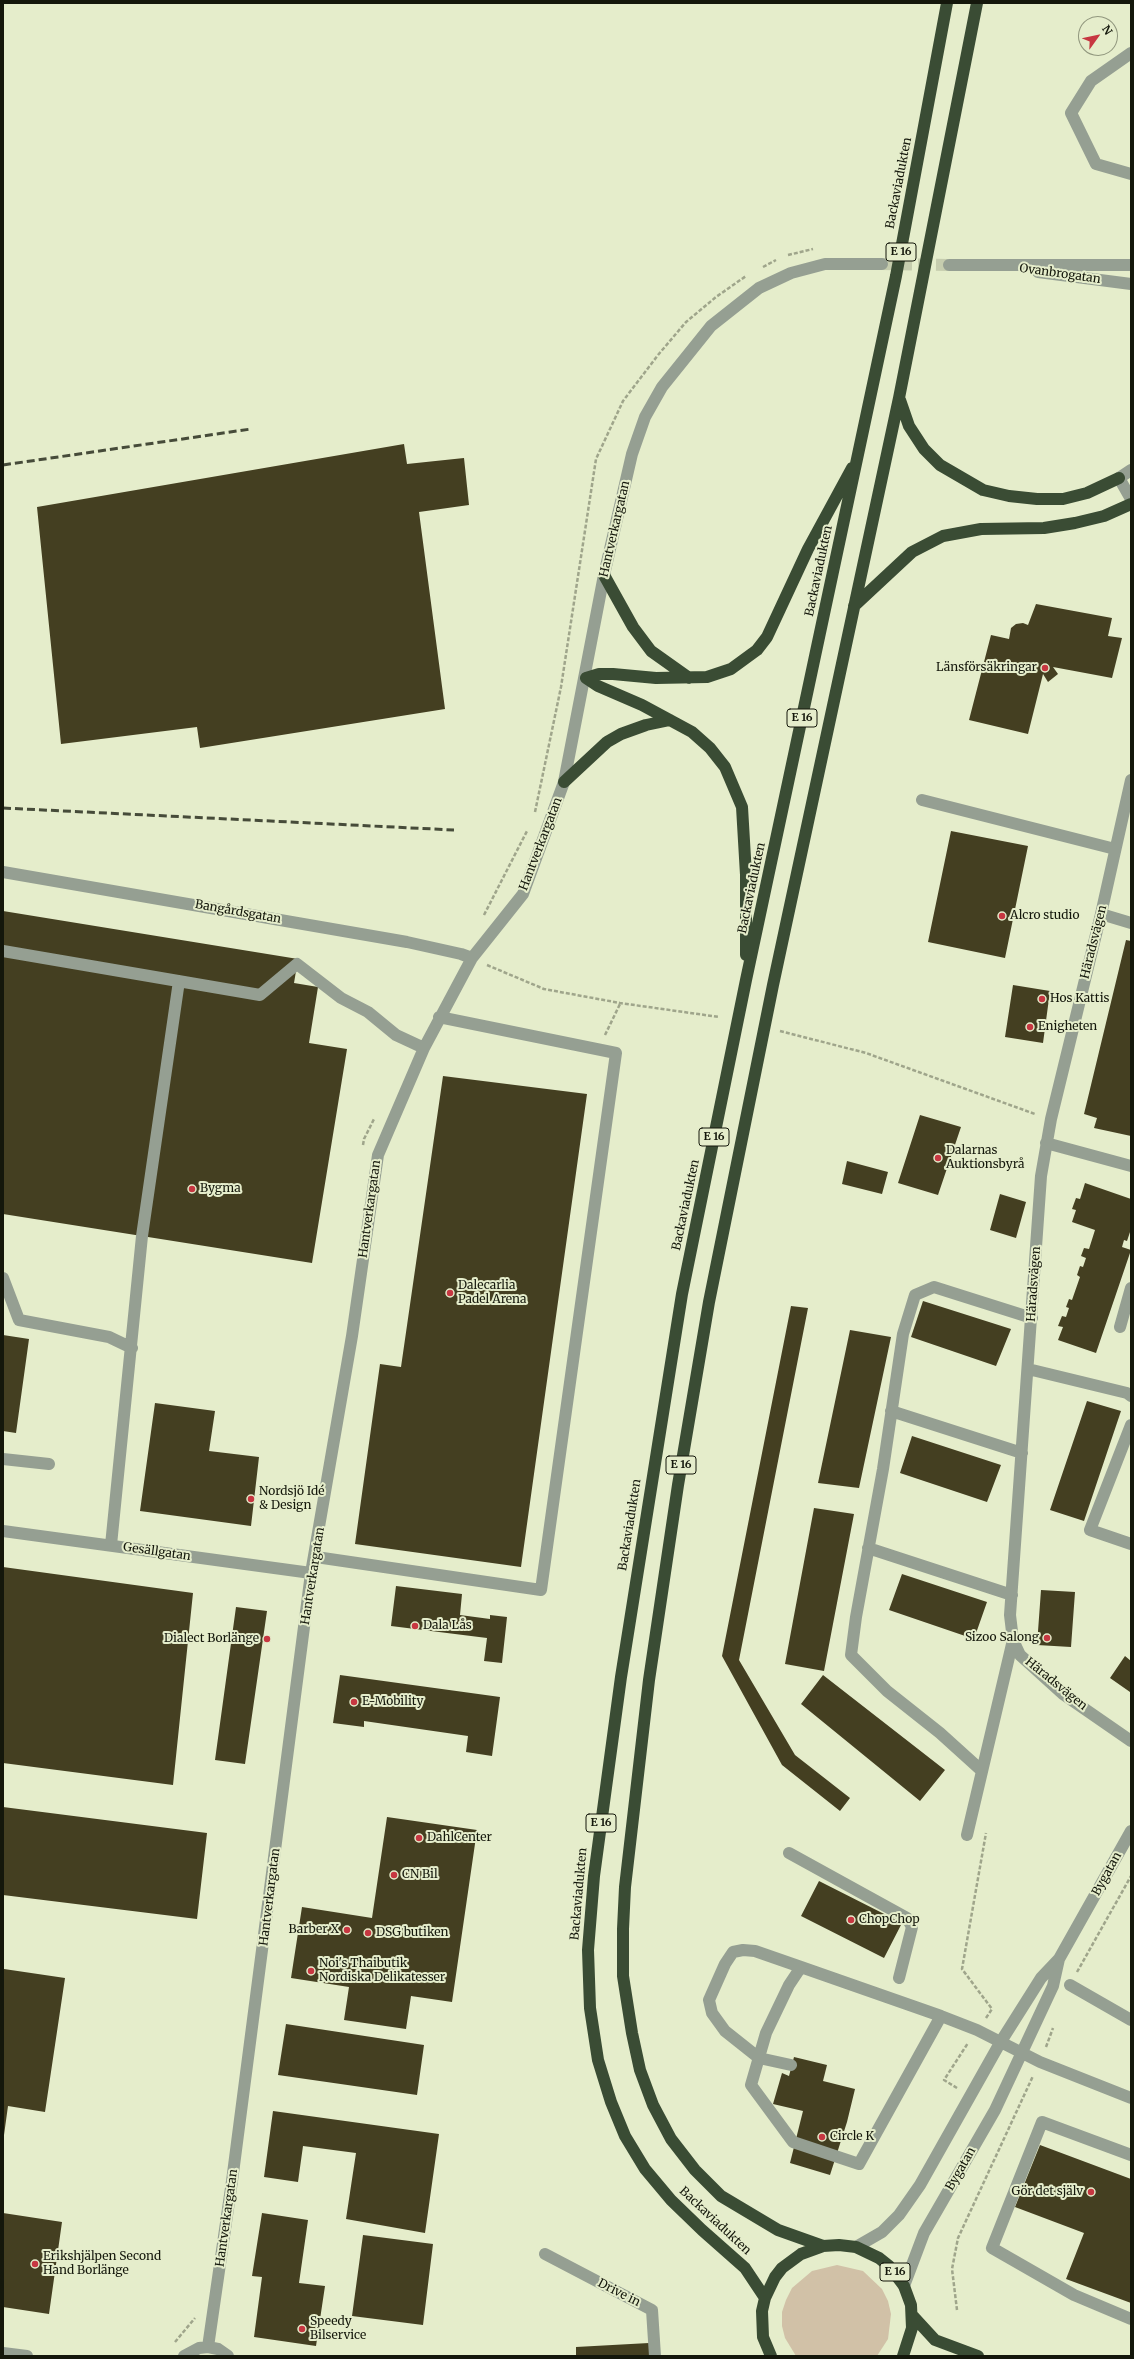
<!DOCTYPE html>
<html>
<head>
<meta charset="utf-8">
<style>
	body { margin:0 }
	#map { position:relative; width:1134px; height:2359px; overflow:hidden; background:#e5edcb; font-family:Merriweather,serif }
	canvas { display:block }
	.frame { position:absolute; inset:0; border:4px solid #14170b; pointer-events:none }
	.north { position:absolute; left:1078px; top:16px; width:40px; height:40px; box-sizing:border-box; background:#e5edcb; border:1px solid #91977e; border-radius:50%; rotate:57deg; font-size:11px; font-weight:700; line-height:16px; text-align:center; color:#14170b }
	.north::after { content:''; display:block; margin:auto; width:14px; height:18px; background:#c73741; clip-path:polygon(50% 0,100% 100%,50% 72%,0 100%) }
</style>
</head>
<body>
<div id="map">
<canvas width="1134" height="2359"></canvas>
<div class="frame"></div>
<div class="north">N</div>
</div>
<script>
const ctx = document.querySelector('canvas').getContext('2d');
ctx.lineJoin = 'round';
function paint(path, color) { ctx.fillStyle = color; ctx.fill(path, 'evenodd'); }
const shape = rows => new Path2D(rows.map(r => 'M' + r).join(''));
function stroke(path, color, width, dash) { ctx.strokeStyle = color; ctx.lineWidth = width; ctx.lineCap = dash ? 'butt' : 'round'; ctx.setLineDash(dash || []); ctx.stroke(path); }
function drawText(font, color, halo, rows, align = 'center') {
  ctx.font = font + ' Merriweather,serif'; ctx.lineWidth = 4; ctx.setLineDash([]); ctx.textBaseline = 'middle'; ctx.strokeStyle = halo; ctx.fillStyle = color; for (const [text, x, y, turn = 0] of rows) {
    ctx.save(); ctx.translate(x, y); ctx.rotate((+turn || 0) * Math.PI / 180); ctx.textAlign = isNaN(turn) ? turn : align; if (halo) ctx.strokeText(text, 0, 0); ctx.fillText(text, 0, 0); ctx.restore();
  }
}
paint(shape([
	[837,2265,863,2271,882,2289,888,2301,891,2314,888,2339,877,2356,796,2356,785,2338,782,2326,782,2312,786,2300,792,2288,812,2271]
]), '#d1c1a7');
paint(shape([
	[404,444,407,464,464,458,469,505,419,512,445,709,200,748,197,727,61,744,37,507],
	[1036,604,1112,618,1108,636,1122,638,1112,678,1053,667,1058,674,1048,682,1043,674,1028,734,969,720,991,635,1009,639,1011,628,1016,624,1023,623,1028,625],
	[951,831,1028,846,1005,958,928,942],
	[3,911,298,959,294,983,318,987,309,1043,347,1049,312,1263,3,1214],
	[1126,940,1131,941,1131,1136,1094,1128,1097,1118,1084,1114],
	[1013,985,1050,991,1043,1043,1005,1037],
	[443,1076,587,1094,521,1567,355,1544,380,1364,401,1367],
	[920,1115,961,1127,938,1195,898,1183],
	[847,1161,888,1172,882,1194,842,1184],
	[1085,1183,1131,1199,1131,1229,1127,1241,1124,1240,1122,1247,1131,1250,1096,1353,1058,1340,1063,1327,1058,1326,1062,1316,1066,1317,1069,1308,1066,1307,1069,1299,1072,1300,1080,1277,1077,1275,1080,1266,1083,1267,1086,1258,1081,1256,1084,1248,1089,1249,1095,1230,1072,1222,1076,1210,1072,1209,1076,1198,1080,1199],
	[1000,1194,1026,1202,1016,1238,990,1230],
	[923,1301,1011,1329,996,1366,911,1337],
	[791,1306,808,1308,739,1660,795,1755,850,1798,840,1811,782,1765,722,1656],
	[850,1330,891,1337,859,1488,818,1483],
	[3,1335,29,1339,16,1433,3,1431],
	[1087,1401,1121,1411,1084,1521,1050,1510],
	[155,1403,215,1411,209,1451,259,1457,251,1526,140,1511],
	[912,1436,1001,1465,987,1502,900,1473],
	[814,1508,854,1514,824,1671,785,1664],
	[3,1567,193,1593,173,1785,3,1763],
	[902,1574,987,1602,974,1639,889,1610],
	[396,1586,462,1594,460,1615,490,1619,490,1615,507,1617,502,1663,484,1661,487,1638,391,1626],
	[1041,1590,1075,1592,1071,1647,1037,1645],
	[236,1607,267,1611,245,1764,215,1760],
	[1125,1656,1131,1661,1130,1692,1110,1678],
	[340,1675,500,1697,492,1756,466,1752,468,1736,364,1721,364,1727,333,1723],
	[823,1675,945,1770,920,1801,801,1704],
	[3,1807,207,1833,197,1919,3,1895],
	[387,1817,477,1830,452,2002,411,1996,406,2029,344,2020,349,1987,291,1978,302,1907,372,1918],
	[819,1881,902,1923,884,1958,801,1916],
	[4,1969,65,1978,45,2112,8,2106,4,2135],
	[286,2024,424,2045,417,2095,278,2075],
	[794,2057,827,2065,823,2081,855,2089,847,2122,830,2175,790,2163,803,2111,773,2104,782,2073,789,2076],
	[273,2111,439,2134,425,2233,346,2219,356,2153,303,2146,298,2182,264,2177],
	[1040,2145,1131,2179,1131,2303,1066,2279,1084,2233,1015,2207],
	[3,2213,62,2222,49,2314,3,2307],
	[262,2213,308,2220,299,2283,325,2286,316,2346,254,2337,262,2277,252,2276],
	[363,2235,433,2244,423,2325,352,2316],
	[649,2343,650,2356,576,2356,576,2347]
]), '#443f21');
stroke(shape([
	[882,264,949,265]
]), '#c6cdae', 12, [12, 6]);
stroke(shape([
	[788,255,813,249],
	[763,267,776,260],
	[535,812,561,687,596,459,623,401,658,355,686,322,716,297,746,276],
	[484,915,527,831],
	[487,965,544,989,620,1003,719,1017],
	[780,1031,866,1053,1035,1114],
	[605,1035,620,1004],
	[363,1145,364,1139,374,1119],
	[1077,1972,1131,1876],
	[986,2018,992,2009,962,1969,986,1833],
	[1046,2047,1053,2028],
	[957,2088,944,2080,968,2043],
	[957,2310,952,2269,958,2238,1033,2076],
	[175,2342,195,2318]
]), '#9fa58b', 2.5, [4, 2]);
stroke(shape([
	[1131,53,1091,81,1071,113,1096,164,1131,174],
	[949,265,1131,265],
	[1038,272,1131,284],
	[1131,470,1119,478,1131,499],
	[1131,780,1101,914,1051,1119,1041,1176,1010,1615,1013,1640,1020,1655,1063,1694,1131,1741],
	[922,800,1115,849],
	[3,872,407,942,461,954,472,958],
	[1101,914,1131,923],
	[3,951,260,995,297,964,341,998,368,1012,396,1035,424,1048],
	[1046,1143,1131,1166],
	[3,1278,19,1320,109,1337,132,1348],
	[1120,1327,1131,1288],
	[1028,1369,1127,1393,1131,1396],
	[891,1411,1022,1453],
	[1131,1425,1090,1530,1131,1544],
	[3,1459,49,1464],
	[3,1531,311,1573],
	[111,1545,142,1236,179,981],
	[868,1548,1012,1595],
	[316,1557,541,1590,616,1053,439,1017],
	[982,1771,940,1733,887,1691,851,1655,856,1617,883,1469,903,1334,915,1295,934,1287,1032,1318],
	[967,1835,1013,1640],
	[789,1853,907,1918,912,1927,899,1978],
	[1070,1985,1131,2020],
	[941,2016,859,2164,793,2142,751,2085,766,2033,789,1985,801,1967,941,2016,977,2030,1040,2062,1131,2098],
	[791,2065,759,2058,725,2031,712,2013,709,2000,725,1964,733,1952,743,1950,755,1951,801,1967],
	[1131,2155,1042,2122,992,2248,1074,2295,1131,2319],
	[856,2247,882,2232,899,2215,920,2185,1000,2043,1041,1978,1059,1959,1131,1831],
	[545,2254,652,2310,655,2356],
	[904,2286,924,2233,995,2110,1053,1986,1059,1959],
	[208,2347,232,2181,311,1573,352,1336,378,1155,424,1048,472,958,523,894,564,782,604,575,632,454,645,417,662,387,711,326,759,288,791,273,825,264,882,264],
	[3,2353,27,2356],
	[184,2356,199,2348,208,2347,218,2349,228,2356]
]), '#959f92', 12);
stroke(shape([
	[900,400,909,426,924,449,940,465,983,490,1009,496,1037,499,1063,499,1087,493,1119,478],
	[604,575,633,627,651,651,689,678],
	[854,606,912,552,943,536,981,529,1044,528,1075,523,1104,516,1131,504],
	[586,678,599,674,613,674,656,678,707,677,731,669,757,650,767,637,808,549,852,468],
	[586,678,598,686,642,705,692,732,710,748,725,767,742,807,746,875,746,955],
	[564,782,607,742,621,734,646,725,670,720],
	[823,2246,778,2230,721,2196,695,2170,671,2139,653,2105,640,2070,632,2033,623,1976,623,1929,625,1887,649,1680,678,1485,709,1302,773,985,899,398,977,3],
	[765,2298,745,2268,702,2230,671,2200,645,2169,625,2136,611,2102,598,2060,590,2008,588,1950,594,1876,621,1677,682,1294,746,980,896,276,947,3],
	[912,2315,935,2340,978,2356],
	[771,2356,763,2337,762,2311,765,2298,775,2277,782,2268,801,2254,823,2246,839,2245,856,2247,879,2258,889,2266,904,2286,911,2305,912,2328,903,2356]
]), '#3a4c34', 12);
stroke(shape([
	[3,465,251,429],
	[3,808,454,830]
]), '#464b39', 3, [8, 4]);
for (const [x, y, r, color] of [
	[1045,668,4,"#c73741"],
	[1002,916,4,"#c73741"],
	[1042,999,4,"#c73741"],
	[1030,1027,4,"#c73741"],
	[938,1158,4,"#c73741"],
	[192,1189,4,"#c73741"],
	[450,1293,4,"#c73741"],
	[251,1499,4,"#c73741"],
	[415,1626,4,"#c73741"],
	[1047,1638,4,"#c73741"],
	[267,1639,4,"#c73741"],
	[354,1702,4,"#c73741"],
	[419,1838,4,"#c73741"],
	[394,1875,4,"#c73741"],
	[851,1920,4,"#c73741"],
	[347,1930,4,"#c73741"],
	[368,1933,4,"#c73741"],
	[311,1971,4,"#c73741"],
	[822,2137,4,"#c73741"],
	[1091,2192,4,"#c73741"],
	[35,2264,4,"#c73741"],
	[302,2329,4,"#c73741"]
]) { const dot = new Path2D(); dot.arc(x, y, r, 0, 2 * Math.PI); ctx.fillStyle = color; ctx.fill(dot); stroke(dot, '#e5edcb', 1.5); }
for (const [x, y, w] of [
	[901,252,30],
	[802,718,30],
	[714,1137,30],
	[681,1465,30],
	[601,1823,30],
	[895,2272,30]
]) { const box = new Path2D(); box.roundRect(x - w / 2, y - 9, w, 18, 3); ctx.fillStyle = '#e5edcb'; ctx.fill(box); stroke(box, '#14170b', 1); }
drawText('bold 11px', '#14170b', null, [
	["E 16",901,252],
	["E 16",802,718],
	["E 16",714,1137],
	["E 16",681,1465],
	["E 16",601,1823],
	["E 16",895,2272]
]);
drawText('12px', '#14170b', '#e5edcb', [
	["Backaviadukten",899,183,-79],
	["Ovanbrogatan",1060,274,8],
	["Hantverkargatan",615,529,-77],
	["Backaviadukten",819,571,-78],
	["Hantverkargatan",541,844,-69],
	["Backaviadukten",752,888,-78],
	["Bangårdsgatan",238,912,10],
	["Häradsvägen",1094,942,-76],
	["Backaviadukten",686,1205,-78],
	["Hantverkargatan",370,1209,-82],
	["Häradsvägen",1034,1284,-86],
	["Backaviadukten",630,1525,-81],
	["Gesällgatan",157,1552,8],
	["Hantverkargatan",313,1576,-81],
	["Häradsvägen",1056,1684,39],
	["Bygatan",1107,1874,-61],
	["Backaviadukten",579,1894,-85],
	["Hantverkargatan",270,1897,-83],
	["Bygatan",961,2169,-60],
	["Hantverkargatan",227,2218,-82],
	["Backaviadukten",715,2221,43],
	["Drive in",619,2293,27]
]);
drawText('12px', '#14170b', '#e5edcb', [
	["Länsförsäkringar",1037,668,"right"],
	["Alcro studio",1010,916],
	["Hos Kattis",1050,999],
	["Enigheten",1038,1027],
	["Dalarnas",946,1151],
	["Auktionsbyrå",946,1165],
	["Bygma",200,1189],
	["Dalecarlia",458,1286],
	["Padel Arena",458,1300],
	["Nordsjö Idé",259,1492],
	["& Design",259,1506],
	["Dala Lås",423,1626],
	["Sizoo Salong",1039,1638,"right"],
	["Dialect Borlänge",259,1639,"right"],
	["E-Mobility",362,1702],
	["DahlCenter",427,1838],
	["CN Bil",402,1875],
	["ChopChop",859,1920],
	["Barber X",339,1930,"right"],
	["DSG butiken",376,1933],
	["Noi's Thaibutik",319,1964],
	["Nordiska Delikatesser",319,1978],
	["Circle K",830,2137],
	["Gör det själv",1083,2192,"right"],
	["Erikshjälpen Second",43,2257],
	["Hand Borlänge",43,2271],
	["Speedy",310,2322],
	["Bilservice",310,2336]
], 'left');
</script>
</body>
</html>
